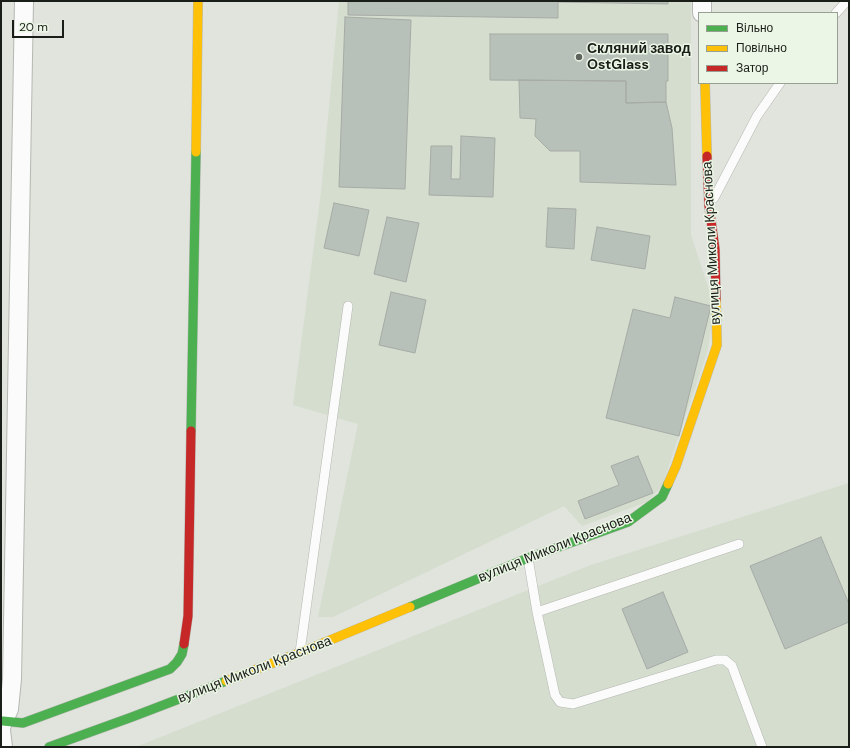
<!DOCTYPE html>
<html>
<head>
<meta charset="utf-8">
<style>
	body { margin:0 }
	#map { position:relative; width:850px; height:748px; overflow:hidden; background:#e0e4dc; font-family:"DM Sans",sans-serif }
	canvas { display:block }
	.frame { position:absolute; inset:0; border:2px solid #1a1e18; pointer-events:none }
	.legend { position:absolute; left:698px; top:12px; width:140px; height:72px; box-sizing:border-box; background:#ecf6e6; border:1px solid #98a094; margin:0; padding:5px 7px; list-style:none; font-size:12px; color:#1a1e18 }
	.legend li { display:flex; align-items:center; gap:8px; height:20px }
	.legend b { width:20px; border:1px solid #98a094 }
	.scale { position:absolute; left:12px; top:20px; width:52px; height:18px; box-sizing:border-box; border:2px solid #1a1e18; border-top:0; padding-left:5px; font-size:12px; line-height:14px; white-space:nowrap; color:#1a1e18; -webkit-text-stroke:3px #ecf6e6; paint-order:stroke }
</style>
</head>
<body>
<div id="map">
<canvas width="850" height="748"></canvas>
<div class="frame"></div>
<ul class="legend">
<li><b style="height:5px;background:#4caf50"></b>Вільно</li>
<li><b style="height:5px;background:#ffc107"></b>Повільно</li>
<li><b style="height:5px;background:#c62828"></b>Затор</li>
</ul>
<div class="scale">20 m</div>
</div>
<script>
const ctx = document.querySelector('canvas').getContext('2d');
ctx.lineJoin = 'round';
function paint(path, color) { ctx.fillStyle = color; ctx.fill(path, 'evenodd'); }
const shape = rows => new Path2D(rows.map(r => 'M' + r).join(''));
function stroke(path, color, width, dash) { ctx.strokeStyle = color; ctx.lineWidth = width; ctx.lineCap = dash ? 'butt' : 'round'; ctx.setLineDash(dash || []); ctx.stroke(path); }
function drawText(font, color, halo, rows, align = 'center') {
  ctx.font = font + ' "DM Sans",sans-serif'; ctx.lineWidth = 3; ctx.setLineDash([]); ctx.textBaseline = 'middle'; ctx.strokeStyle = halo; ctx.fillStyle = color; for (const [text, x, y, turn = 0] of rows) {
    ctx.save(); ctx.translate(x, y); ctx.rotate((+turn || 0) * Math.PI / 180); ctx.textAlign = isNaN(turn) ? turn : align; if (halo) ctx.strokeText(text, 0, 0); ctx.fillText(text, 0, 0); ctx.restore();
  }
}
paint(shape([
	[339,1,691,1,691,235,714,305,708,350,662,486,647,502,582,526,564,506,333,617,318,617,358,424,293,405,321,192],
	[849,483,849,747,136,747,591,565]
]), '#d4ddce');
const building = shape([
	[348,1,668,1,668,4,558,2,558,18,348,15,348,1],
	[345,17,411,20,405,189,339,187,345,17],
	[490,34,668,34,668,81,666,81,666,102,626,103,626,81,490,80,490,34],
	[519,80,626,81,626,103,666,102,672,128,676,185,580,182,580,151,550,151,535,136,536,119,520,118,519,80],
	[461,136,495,138,493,197,429,195,431,146,452,146,451,179,460,179,461,136],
	[334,203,369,210,359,256,324,248,334,203],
	[548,208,576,209,574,249,546,247,548,208],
	[387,217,419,223,406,282,374,274,387,217],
	[597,227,650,236,645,269,591,260,597,227],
	[391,292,426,300,415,353,379,345,391,292],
	[675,297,711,306,679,436,606,418,633,309,670,318,675,297],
	[638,456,653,493,585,519,578,501,619,485,611,466,638,456],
	[821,537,849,604,849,622,785,649,750,566,821,537],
	[663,592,688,652,647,669,622,609,663,592]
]);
paint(building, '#b7c1b9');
stroke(building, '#a7aba6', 1);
const lane = shape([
	[836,13,847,1],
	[714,198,757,116,780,83],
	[528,558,537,612,555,695,560,702,573,704,716,660,725,660,732,666,762,747],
	[537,612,739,544],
	[300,652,348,306]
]);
const street = shape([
	[702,1,702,13],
	[1,727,9,709,12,679,24,1],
	[1,730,3,747]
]);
const fast = shape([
	[191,431,196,152],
	[410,607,528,558,628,522,662,497,668,484],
	[3,721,23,723,170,669,177,662,182,654,184,644],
	[49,747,132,717,226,681]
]);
const slow = shape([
	[705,83,707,156],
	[196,152,198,1],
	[668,484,676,466,717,345,716,300],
	[226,681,299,653,410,607]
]);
const jam = shape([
	[707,156,709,206,715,249,716,300],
	[184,644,188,616,191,431]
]);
stroke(lane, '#b5b8b2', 10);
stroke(street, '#b5b8b2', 20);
stroke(fast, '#b5b8b2', 10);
stroke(slow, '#b5b8b2', 10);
stroke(jam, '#b5b8b2', 10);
stroke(lane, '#fafbfa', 9);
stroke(street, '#fafbfa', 18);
stroke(fast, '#4caf50', 9);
stroke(slow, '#ffc107', 9);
stroke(jam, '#c62828', 9);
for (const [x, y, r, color] of [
	[579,57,4,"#5f635d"]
]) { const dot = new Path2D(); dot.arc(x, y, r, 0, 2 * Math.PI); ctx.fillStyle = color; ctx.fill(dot); stroke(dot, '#ecf6e6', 1.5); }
drawText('bold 14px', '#1a1e18', '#ecf6e6', [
	["Скляний завод",587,49],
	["OstGlass",587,65]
], 'left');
drawText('14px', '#1a1e18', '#ecf6e6', [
	["вулиця Миколи Краснова",712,243,-93],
	["вулиця Миколи Краснова",555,548,-22],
	["вулиця Миколи Краснова",255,670,-21]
]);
</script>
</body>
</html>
